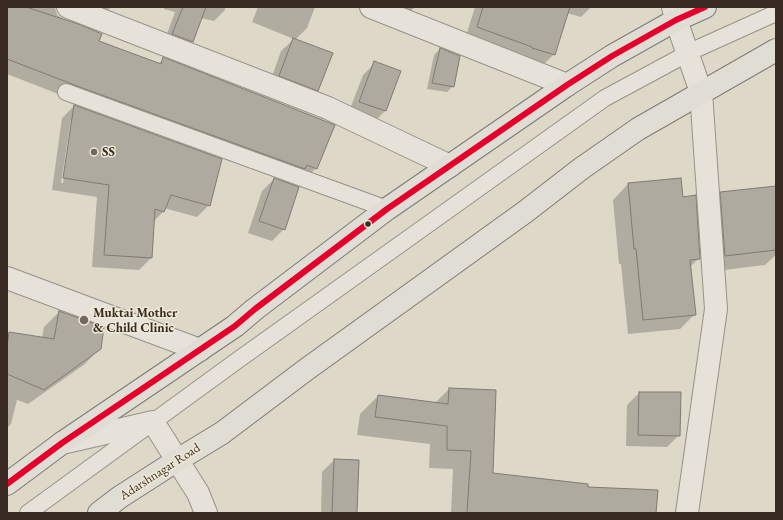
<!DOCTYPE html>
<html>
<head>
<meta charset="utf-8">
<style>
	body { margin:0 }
	#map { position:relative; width:783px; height:520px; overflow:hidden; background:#ddd8c8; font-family:"EB Garamond",serif }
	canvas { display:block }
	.frame { position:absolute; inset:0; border:8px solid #392b24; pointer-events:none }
</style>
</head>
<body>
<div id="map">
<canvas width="783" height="520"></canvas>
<div class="frame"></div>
</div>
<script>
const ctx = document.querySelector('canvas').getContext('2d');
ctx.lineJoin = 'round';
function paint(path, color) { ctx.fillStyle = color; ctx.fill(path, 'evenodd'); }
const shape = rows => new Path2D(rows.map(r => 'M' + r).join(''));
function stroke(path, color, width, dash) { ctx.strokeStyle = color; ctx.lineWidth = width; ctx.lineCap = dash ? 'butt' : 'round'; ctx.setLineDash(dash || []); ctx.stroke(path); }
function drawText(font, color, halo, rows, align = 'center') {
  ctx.font = font + ' "EB Garamond",serif'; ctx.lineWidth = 3; ctx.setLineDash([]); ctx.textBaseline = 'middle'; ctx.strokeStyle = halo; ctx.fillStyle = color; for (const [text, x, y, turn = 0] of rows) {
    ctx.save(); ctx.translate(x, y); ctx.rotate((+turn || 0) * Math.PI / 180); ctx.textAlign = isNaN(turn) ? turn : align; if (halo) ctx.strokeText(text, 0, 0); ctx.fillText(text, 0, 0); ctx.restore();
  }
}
paint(shape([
	[7,7,55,7,57,15,98,41,158,64,164,59,316,168,305,179,66,97,7,74],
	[63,7,111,7,98,21],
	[164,7,225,7,225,10,214,21,201,18,192,41,181,52,163,45,175,12,164,9],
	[258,7,315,7,307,28,295,40,318,90,306,102,268,88,281,51,294,39,252,22],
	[378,7,415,7,405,16],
	[475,7,591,7,581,17,567,13,554,54,542,66,465,39],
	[440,49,453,86,447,92,427,89,434,55],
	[375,63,385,111,373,123,348,114,363,75],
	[74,106,209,205,197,217,164,208,163,212,153,222,151,258,139,270,92,267,97,197,52,190,62,118],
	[71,120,73,120,63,183,61,183],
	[274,179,284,229,272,241,248,233,262,191],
	[680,179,682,198,699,258,690,267,695,314,680,329,628,334,621,264,619,264,613,200,628,184],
	[721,193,776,198,776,255,765,265,708,272,704,210],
	[59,312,103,328,100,348,85,364,28,404,17,400,11,424,7,428,7,336,10,333,42,338,44,327],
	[449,389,492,473,587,488,655,513,451,513,453,469,429,468,430,444,357,435,360,414,378,396,435,403],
	[639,393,680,393,679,435,667,447,626,446,627,405],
	[334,460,356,513,321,513,322,472]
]), '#0003');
const building = shape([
	[7,7,26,7,81,25,102,34,99,41,161,64,163,57,335,125,317,169,307,165,305,169,77,86,7,59,7,7],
	[183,7,206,7,193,42,172,34,183,7],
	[483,7,570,7,555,55,532,48,532,47,477,27,483,7],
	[293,38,333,53,318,91,279,76,293,38],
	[440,48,460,56,454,87,432,83,440,48],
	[374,61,401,71,386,111,359,102,374,61],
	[74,105,222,159,210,206,171,195,164,212,155,209,152,258,104,255,109,185,63,178,74,105],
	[274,178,299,187,285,230,259,221,274,178],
	[681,178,683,197,696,195,700,259,690,260,696,315,643,320,636,249,634,249,628,183,681,178],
	[776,186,776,250,725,256,720,192,776,186],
	[59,311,104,327,101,349,44,390,7,374,7,346,9,332,54,339,59,311],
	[449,388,496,390,493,473,588,484,588,487,658,490,656,513,467,513,471,451,447,450,447,426,375,417,378,395,448,404,449,388],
	[639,392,681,392,680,436,638,435,639,392],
	[334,459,359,460,357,513,332,513,334,459]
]);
paint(building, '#afaaa0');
stroke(building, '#7f7a72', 1);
const service = shape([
	[66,92,387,209],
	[28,513,238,360,605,98,694,50,776,13]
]);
const minor = shape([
	[68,7,328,108,450,166],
	[371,7,567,85],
	[673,7,676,20,701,92,716,309,687,513],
	[7,278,200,350],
	[62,443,153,422,198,493,206,513]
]);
const primary = shape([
	[7,484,62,443,235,326,255,309,387,209,567,85,612,56,676,20,705,7],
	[99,513,120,497,176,461,222,433,307,369,525,212,582,168,638,129,776,50]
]);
stroke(service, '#969288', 18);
stroke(minor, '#969288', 24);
stroke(primary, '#7f7a72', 24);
stroke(service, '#e6e2da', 16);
stroke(minor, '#e6e2da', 22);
stroke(primary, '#e0ddd4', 22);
stroke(shape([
	[7,484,62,443,235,326,255,309,387,209,567,85,612,56,676,20,705,7]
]), '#e4002b', 6);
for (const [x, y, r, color] of [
	[94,152,4,"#72685d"],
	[368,224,3.5,"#392b24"],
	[84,320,5,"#72685d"]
]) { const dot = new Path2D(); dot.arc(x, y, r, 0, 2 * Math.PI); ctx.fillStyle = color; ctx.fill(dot); stroke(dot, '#efe9d5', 1.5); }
drawText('bold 13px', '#392b24', '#efe9d5', [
	["SS",102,152],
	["Muktai Mother",93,313],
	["& Child Clinic",93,328]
], 'left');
drawText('13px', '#392b24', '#efe9d5', [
	["Adarshnagar Road",160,472,-33]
]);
</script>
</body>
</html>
